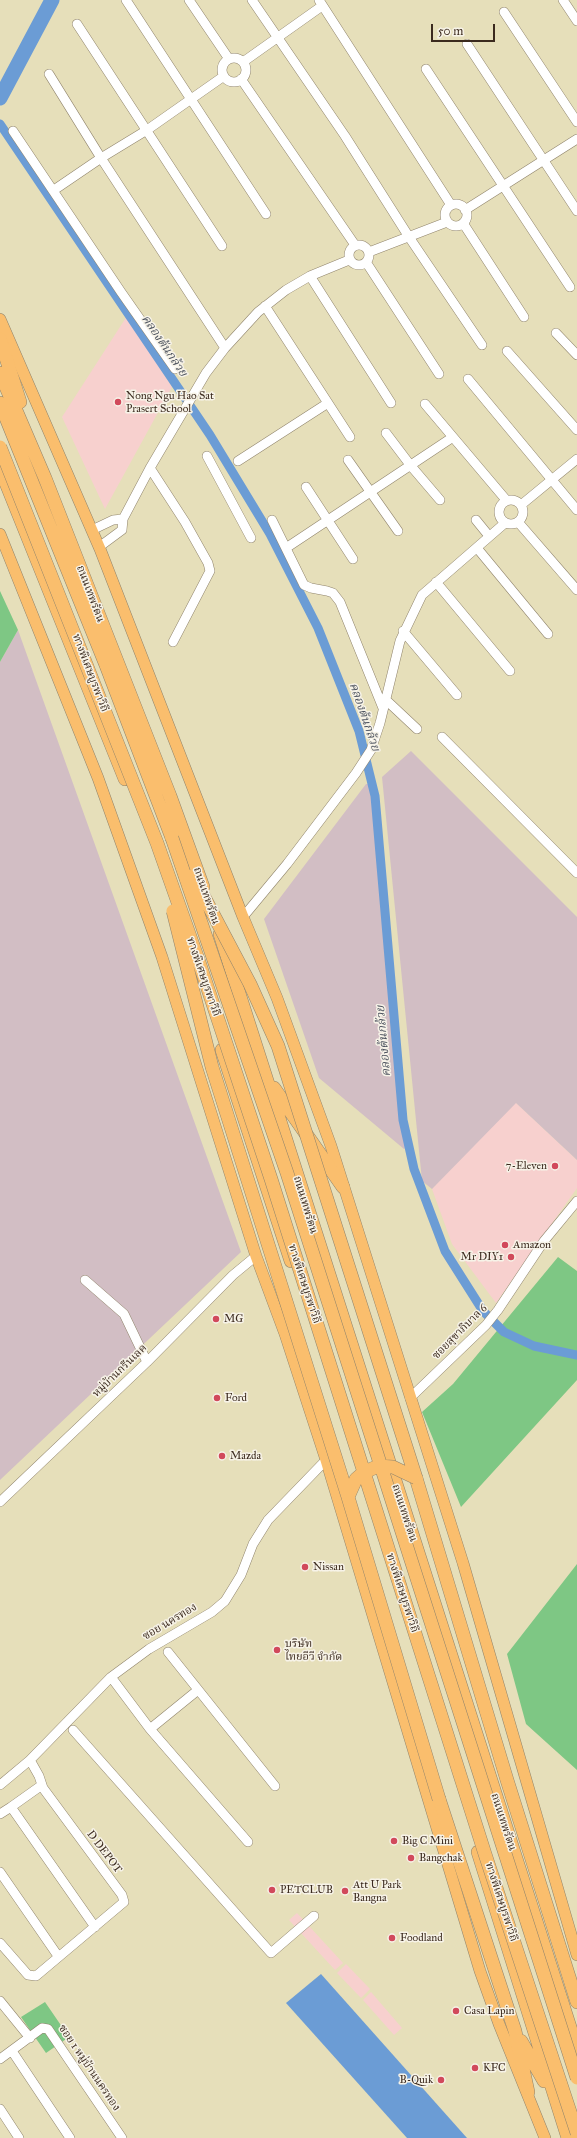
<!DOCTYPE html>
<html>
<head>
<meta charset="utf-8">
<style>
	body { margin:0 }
	#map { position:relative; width:577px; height:2138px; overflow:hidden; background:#e6dfba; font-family:"IM FELL Great Primer",serif }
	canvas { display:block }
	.scale { position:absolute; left:431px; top:24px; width:64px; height:18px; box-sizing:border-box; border:2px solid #3b2a1e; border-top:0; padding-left:5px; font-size:12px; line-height:14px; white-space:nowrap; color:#3b2a1e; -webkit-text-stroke:3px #f7f3e8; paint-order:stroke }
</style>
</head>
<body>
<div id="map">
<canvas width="577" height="2138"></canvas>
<div class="scale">50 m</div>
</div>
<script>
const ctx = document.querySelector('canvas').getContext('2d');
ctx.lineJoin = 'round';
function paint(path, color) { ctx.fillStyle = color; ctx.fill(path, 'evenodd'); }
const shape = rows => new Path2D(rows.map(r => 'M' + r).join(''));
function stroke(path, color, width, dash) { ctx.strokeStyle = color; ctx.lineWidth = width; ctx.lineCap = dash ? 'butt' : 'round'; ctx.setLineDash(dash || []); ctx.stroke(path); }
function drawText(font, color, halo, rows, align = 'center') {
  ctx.font = font + ' "IM FELL Great Primer","Noto Serif Thai",serif'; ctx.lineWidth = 3; ctx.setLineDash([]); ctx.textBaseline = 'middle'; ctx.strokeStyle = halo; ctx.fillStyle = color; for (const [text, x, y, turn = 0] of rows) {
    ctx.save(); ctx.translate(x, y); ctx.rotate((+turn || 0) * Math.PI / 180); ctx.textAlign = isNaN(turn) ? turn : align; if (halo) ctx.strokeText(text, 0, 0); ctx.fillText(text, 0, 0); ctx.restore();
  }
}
paint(shape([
	[127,316,172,387,105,509,62,417],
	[513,1100,577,1160,577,1188,496,1303,452,1244,432,1189],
	[297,1913,343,1963,335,1970,289,1920],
	[346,1964,370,1989,361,1998,337,1973],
	[371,1992,402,2028,394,2035,363,2000]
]), '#f7d0ce');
paint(shape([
	[18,630,241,1252,0,1480,0,662],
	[411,751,577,917,577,1160,516,1103,432,1189,422,1181,382,777],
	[366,784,373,784,407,1147,404,1149,319,1078,264,919]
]), '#d2bec4');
paint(shape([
	[0,591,18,630,0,662],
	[558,1257,577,1271,577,1380,461,1507,422,1412,453,1384],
	[577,1564,577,1770,526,1724,507,1654],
	[45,2002,69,2037,46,2053,21,2017]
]), '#7ec784');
paint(shape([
	[321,1974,467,2138,407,2138,286,2003]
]), '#6b9cd5');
stroke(shape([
	[0,124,210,435,270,534,318,628,359,731,375,796,403,1120,414,1169,445,1251,483,1311,504,1332,534,1346,577,1355]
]), '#6b9cd5', 9);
stroke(shape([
	[0,98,52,0]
]), '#6b9cd5', 15);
const minor = shape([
	[126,0,266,214],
	[189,0,229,59],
	[252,0,345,136,409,237,482,345],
	[319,0,451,205],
	[563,0,577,21],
	[504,12,577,122],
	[77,24,222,246],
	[467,44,577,211],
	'222 70a12 12 0 1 1 24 0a12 12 0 1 1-24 0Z',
	[243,62,322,6],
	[426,69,570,287],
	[49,74,101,158,225,348],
	[241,79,355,245],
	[13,131,121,292,175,369],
	[54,190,101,158,147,130,224,76],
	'445 215a11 11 0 1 1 22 0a11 11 0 1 1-22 0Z',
	[465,210,577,139],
	[463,223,524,317],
	'349 255a10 10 0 1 1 20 0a10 10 0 1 1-20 0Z',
	[369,252,447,222],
	[366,262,439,374],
	[310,276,391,403],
	[265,306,350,437],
	[556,333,577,355],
	[507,351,577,430],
	[468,379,577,510],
	[425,404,507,501],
	[386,433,411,466,440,500],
	[207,456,251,538],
	[348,460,398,531],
	[238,461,328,403],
	[150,468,185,522,208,563,210,571,173,642],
	[306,487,353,559],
	'499 512a12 12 0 1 1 24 0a12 12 0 1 1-24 0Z',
	[521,505,577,459],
	[272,520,304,585,311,588,327,591,333,593,340,602,383,708],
	[476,520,489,536],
	[518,522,577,590],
	[92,530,113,520,123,519],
	[99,547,122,530,123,519,150,468,206,373,225,348,258,312,286,290,310,276,349,260],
	[286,548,453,437],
	[477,548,548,634],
	[436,582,510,671],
	[403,631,457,695],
	[385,699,417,729],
	[442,737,577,873],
	[243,917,287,864,356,773,371,750,380,723,400,641,422,595,505,523],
	[85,1280,124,1314,147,1362],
	[410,1398,486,1325,498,1310,544,1241,577,1201],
	[0,1502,147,1362,233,1275,256,1256],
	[168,1652,275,1786],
	[111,1677,150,1729],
	[198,1690,150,1729,248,1842],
	[73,1730,271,1953,314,1916],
	[0,1785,30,1760,111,1677,149,1649,212,1612,225,1601,241,1575,253,1544,268,1520,326,1460],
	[42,1785,11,1807,95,1927],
	[0,1814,11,1807],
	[0,1872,58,1956],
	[0,1943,28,1975,36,1976,124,1902,122,1895,43,1788,39,1776,30,1760],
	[0,2001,30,2038],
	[12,2051,70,2138],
	[0,2059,42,2028,48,2029,122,2138],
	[0,2109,19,2138]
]);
const major = shape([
	[0,319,100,549,243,917,277,998,331,1146,463,1563,577,1955],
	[0,534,98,778,162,957,256,1256,285,1334,326,1460,480,1971,499,2024,545,2138]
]);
const highway = shape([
	[0,339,20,402],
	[0,373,45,478,170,796,203,887],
	[0,403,106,665,172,838],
	[0,468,125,779],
	[220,934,577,2049],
	[222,1050,291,1261],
	[274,1088,343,1187],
	[416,1478,507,1780,577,2002],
	[439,1799,515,2031,528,2092],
	[478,1852,568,2138],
	[521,2041,544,2081]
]);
stroke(minor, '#90846c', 10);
stroke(major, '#90846c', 12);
stroke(highway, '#90846c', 14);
stroke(minor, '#fff', 9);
stroke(major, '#fabe6d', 11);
stroke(highway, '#fabe6d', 13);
const highwayBridge = shape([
	[0,447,157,843,199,962,271,1179,485,1854,577,2133],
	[172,838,287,1173,577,2078],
	[193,876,250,984,278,1046,416,1478],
	[173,911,212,1067,348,1497],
	[416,1478,393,1467,378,1466,363,1473,356,1479,348,1497,439,1799]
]);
stroke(highwayBridge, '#90846c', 14, []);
stroke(highwayBridge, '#fabe6d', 13);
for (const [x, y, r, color] of [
	[118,402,4,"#d1495b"],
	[555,1166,4,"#d1495b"],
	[505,1245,4,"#d1495b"],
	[511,1257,4,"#d1495b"],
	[216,1319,4,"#d1495b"],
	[217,1398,4,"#d1495b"],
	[222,1456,4,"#d1495b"],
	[305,1567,4,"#d1495b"],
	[277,1650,4,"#d1495b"],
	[394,1841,4,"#d1495b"],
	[411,1858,4,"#d1495b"],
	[272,1890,4,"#d1495b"],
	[345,1891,4,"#d1495b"],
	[392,1938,4,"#d1495b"],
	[456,2011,4,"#d1495b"],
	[475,2068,4,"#d1495b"],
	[441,2080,4,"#d1495b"]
]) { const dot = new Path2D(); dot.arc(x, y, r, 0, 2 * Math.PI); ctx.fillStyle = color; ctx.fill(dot); stroke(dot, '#f7f3e8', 1.5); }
drawText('11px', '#3b2a1e', '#f7f3e8', [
	["Nong Ngu Hao Sat",126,396],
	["Prasert School",126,409],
	["7-Eleven",547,1166,"right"],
	["Amazon",513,1245],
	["Mr DIY1",503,1257,"right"],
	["MG",224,1319],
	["Ford",225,1398],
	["Mazda",230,1456],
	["Nissan",313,1567],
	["บริษัท",285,1644],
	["ไทยอีวี จำกัด",285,1657],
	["Big C Mini",402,1841],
	["Bangchak",419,1858],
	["Att U Park",353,1885],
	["Bangna",353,1898],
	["PETCLUB",280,1890],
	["Foodland",400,1938],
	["Casa Lapin",464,2011],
	["KFC",483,2068],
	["B-Quik",433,2080,"right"]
], 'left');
drawText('11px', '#3b2a1e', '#f7f3e8', [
	["ถนนเทพรัตน",90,594,69],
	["ทางพิเศษบูรพาวิถี",90,673,69],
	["ถนนเทพรัตน",206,896,71],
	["ทางพิเศษบูรพาวิถี",203,977,71],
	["ถนนเทพรัตน",305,1205,73],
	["ทางพิเศษบูรพาวิถี",304,1284,72],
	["ซอยสุขาภิบาล 6",460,1332,-45],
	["หมู่บ้านกรีนเลค",120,1371,-44],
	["ถนนเทพรัตน",404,1513,72],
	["ทางพิเศษบูรพาวิถี",402,1593,72],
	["ซอย นครทอง",170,1622,-31],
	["ถนนเทพรัตน",503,1822,72],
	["D DEPOT",104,1852,53],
	["ทางพิเศษบูรพาวิถี",501,1902,72],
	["ซอย 1 หมู่บ้านนครทอง",89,2068,56]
]);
drawText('italic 12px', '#4c525e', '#f7f3e8', [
	["คลองต้นกล้วย",164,346,56],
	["คลองต้นกล้วย",364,717,71],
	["คลองต้นกล้วย",384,1041,-95]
]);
</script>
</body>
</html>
